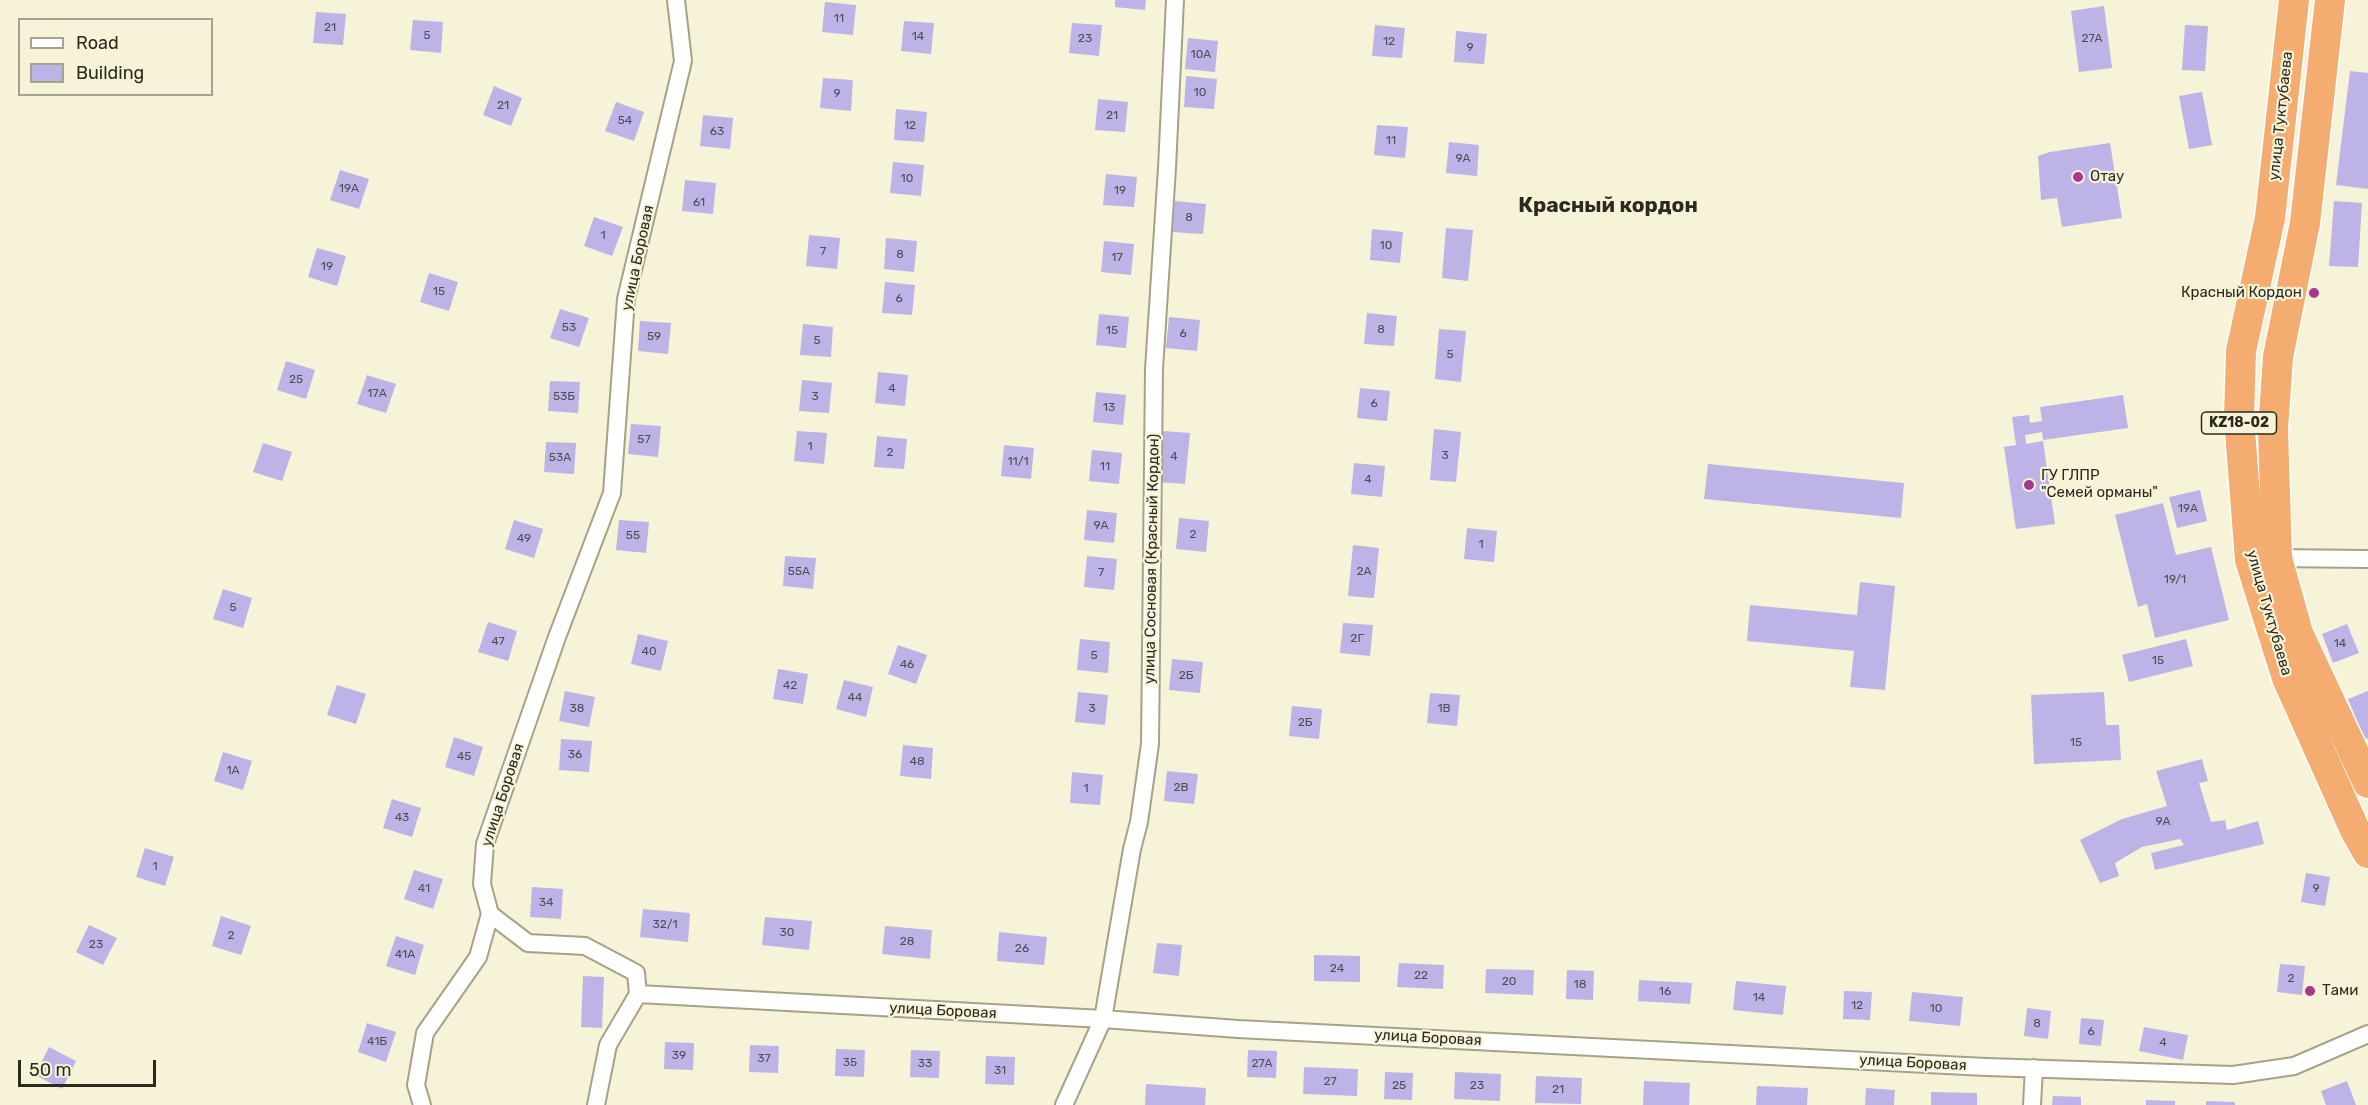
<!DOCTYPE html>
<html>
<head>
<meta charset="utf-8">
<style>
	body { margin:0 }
	#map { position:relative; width:2368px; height:1105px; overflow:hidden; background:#f7f3d8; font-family:Rubik,sans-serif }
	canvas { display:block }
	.legend { position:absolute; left:18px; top:18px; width:195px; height:78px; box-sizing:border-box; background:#f7f3d8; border:2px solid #a5a38e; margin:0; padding:8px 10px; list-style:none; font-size:18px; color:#2b2a1f }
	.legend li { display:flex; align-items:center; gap:12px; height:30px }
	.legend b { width:30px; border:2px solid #a5a38e }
	.scale { position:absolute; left:18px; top:1060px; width:138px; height:27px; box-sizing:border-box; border:3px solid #2b2a1f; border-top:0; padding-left:8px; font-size:18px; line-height:21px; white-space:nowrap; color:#2b2a1f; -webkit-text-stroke:4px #f7f3d8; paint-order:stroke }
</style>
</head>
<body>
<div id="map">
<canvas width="2368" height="1105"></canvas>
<ul class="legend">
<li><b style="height:8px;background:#fff"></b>Road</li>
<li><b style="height:16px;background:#bdb3e7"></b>Building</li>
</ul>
<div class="scale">50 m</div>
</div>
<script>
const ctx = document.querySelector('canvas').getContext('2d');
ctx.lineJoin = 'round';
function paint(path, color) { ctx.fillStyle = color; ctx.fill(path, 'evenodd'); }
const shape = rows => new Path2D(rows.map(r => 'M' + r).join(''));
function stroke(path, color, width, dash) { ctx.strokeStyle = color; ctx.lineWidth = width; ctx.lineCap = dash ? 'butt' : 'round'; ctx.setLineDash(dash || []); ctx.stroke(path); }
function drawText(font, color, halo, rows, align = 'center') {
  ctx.font = font + ' Rubik,sans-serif'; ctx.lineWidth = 4.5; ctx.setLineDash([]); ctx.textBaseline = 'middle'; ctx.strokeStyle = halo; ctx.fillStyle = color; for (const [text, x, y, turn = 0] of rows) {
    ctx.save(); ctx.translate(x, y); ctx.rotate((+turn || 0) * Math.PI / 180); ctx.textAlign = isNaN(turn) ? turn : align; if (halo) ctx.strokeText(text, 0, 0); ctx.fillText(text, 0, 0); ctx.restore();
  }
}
paint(shape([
	[1115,0,1146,0,1145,10,1115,7],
	[825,2,856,5,853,35,822,32],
	[2104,6,2112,68,2079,72,2071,11],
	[316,12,346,14,343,45,313,43],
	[413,20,443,22,441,53,410,50],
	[904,21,934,23,931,54,901,51],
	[1072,23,1102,25,1099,56,1069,53],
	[1375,25,1405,28,1402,58,1372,56],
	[2185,25,2208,26,2205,71,2182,70],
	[1456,31,1487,34,1484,64,1454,62],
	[1188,38,1218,41,1215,72,1185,69],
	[2350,71,2368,73,2368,189,2336,185],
	[1186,76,1217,79,1214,109,1184,107],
	[823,78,853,80,851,111,820,108],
	[494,86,522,98,511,126,483,115],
	[2202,92,2212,145,2189,149,2179,96],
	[1098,99,1128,102,1125,132,1095,130],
	[616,102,644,112,634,141,605,131],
	[896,109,927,112,924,142,894,140],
	[703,115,733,118,730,149,700,146],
	[1377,125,1408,127,1405,158,1374,155],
	[1449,142,1479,145,1477,176,1446,173],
	[2110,143,2122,218,2062,227,2057,198,2041,200,2038,156,2050,152],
	[893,162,924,165,921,196,890,193],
	[340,170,369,179,359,209,330,200],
	[1106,174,1137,177,1134,207,1103,205],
	[685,180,716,183,713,214,682,211],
	[1175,201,1206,204,1203,234,1172,232],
	[2334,201,2362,203,2358,267,2329,266],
	[594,217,623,227,612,256,584,246],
	[1446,228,1473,230,1468,281,1442,278],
	[1372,229,1403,232,1400,263,1370,260],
	[809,235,840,238,837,269,806,266],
	[886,238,917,241,914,272,884,269],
	[1104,241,1134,244,1131,275,1101,272],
	[317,248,346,256,337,286,308,277],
	[429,273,458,282,449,311,420,302],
	[885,282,915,285,912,315,882,313],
	[560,309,589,318,579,347,550,338],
	[1367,313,1397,316,1394,346,1364,344],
	[1099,314,1129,317,1126,348,1096,345],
	[1169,317,1200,320,1197,351,1166,348],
	[640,321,671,323,668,354,638,351],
	[803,324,833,327,831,357,800,355],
	[1439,329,1466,331,1461,382,1435,379],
	[286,361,315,370,306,399,277,390],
	[878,372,908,375,905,406,875,403],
	[367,375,396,384,386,413,357,404],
	[802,380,832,383,829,413,799,411],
	[550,381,580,382,578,413,548,411],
	[1360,388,1390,391,1387,421,1357,418],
	[1096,392,1126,395,1123,425,1093,422],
	[2123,395,2128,428,2043,440,2042,432,2025,435,2026,444,2043,441,2055,524,2016,529,2004,447,2016,445,2012,417,2029,415,2030,423,2042,421,2040,407],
	[631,424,661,426,658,457,628,454],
	[1434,429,1461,432,1456,482,1430,480],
	[797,431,827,433,824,464,794,461],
	[1163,431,1190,433,1185,484,1159,482],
	[877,436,907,439,904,469,874,467],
	[546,442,576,443,574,474,544,472],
	[263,443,292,452,282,481,253,472],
	[1004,445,1034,448,1031,479,1001,476],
	[1092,450,1122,453,1119,484,1089,481],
	[1354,463,1385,466,1382,497,1351,494],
	[1708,464,1904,483,1901,518,1704,499],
	[2200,490,2207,521,2177,528,2169,497],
	[2163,503,2176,555,2211,547,2229,620,2155,638,2147,604,2138,607,2115,515],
	[1087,510,1117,513,1114,543,1084,540],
	[1179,518,1209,521,1206,552,1176,549],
	[514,520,543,529,534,558,505,549],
	[619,520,649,522,646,553,616,550],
	[1467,528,1497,531,1494,562,1464,559],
	[1353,545,1379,548,1374,598,1348,596],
	[785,556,816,558,813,589,783,586],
	[1087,556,1117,559,1114,590,1084,587],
	[1860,582,1895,586,1885,690,1850,687,1854,651,1747,641,1750,605,1857,615],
	[223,589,252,598,243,628,213,619],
	[488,622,517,631,508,661,478,652],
	[1343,623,1373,625,1370,656,1340,653],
	[2347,624,2359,653,2333,663,2322,634],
	[638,634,668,641,661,671,631,664],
	[1080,639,1110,642,1108,673,1077,670],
	[2186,639,2193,666,2129,682,2122,655],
	[898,645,927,655,916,684,888,674],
	[1172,659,1203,662,1200,693,1169,690],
	[778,669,808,674,803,704,773,699],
	[844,680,873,687,866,717,836,709],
	[337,685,366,694,356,724,327,715],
	[565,691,595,697,589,727,559,721],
	[2368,691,2368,738,2365,740,2348,699],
	[1078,692,1108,695,1105,725,1075,722],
	[2104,692,2106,725,2119,725,2121,760,2034,764,2031,695],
	[1430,693,1460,695,1457,726,1427,723],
	[1292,706,1322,709,1319,739,1289,736],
	[454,737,483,747,474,776,445,767],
	[561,739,592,741,589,772,559,770],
	[903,745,933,748,931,779,900,776],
	[223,752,252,761,243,790,214,781],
	[2202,759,2208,781,2199,783,2211,822,2225,820,2227,830,2258,821,2264,844,2155,870,2151,853,2184,845,2180,839,2142,847,2115,863,2119,876,2100,883,2080,840,2122,819,2167,806,2156,771],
	[1167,771,1198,774,1194,804,1164,801],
	[1072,772,1103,775,1100,805,1070,803],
	[392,799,421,808,412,837,383,828],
	[145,848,174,857,165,886,136,877],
	[414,870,443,879,433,909,404,899],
	[2306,873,2330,877,2325,906,2301,902],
	[532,887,563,889,561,919,530,917],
	[643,909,690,913,688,942,640,937],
	[221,916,251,926,241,955,212,946],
	[765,917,812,921,809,950,762,945],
	[89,925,117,938,103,965,76,952],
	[885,926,932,930,930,959,882,954],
	[999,932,1047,937,1044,965,997,961],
	[396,936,424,945,415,975,386,966],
	[1157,943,1182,945,1179,976,1153,973],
	[1314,955,1360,956,1360,982,1314,981],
	[1399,963,1444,965,1443,989,1397,987],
	[2280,964,2305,966,2302,995,2277,992],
	[1486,969,1534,970,1533,995,1485,993],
	[1567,970,1594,971,1593,1000,1566,999],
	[583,976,604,977,602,1028,581,1027],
	[1639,980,1692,983,1690,1004,1638,1001],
	[1736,981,1786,986,1783,1015,1733,1010],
	[1844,991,1872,992,1870,1020,1843,1019],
	[1912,992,1963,997,1960,1026,1909,1021],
	[2027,1008,2051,1011,2048,1039,2024,1036],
	[2081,1018,2104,1020,2101,1046,2079,1044],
	[367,1023,396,1032,386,1062,358,1052],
	[2144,1027,2188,1035,2183,1060,2139,1051],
	[665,1042,694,1043,693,1070,664,1069],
	[750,1045,779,1046,778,1073,749,1072],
	[49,1047,76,1061,62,1089,35,1075],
	[836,1049,865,1050,864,1077,835,1076],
	[911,1050,940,1051,939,1078,910,1077],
	[1248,1050,1277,1051,1276,1078,1247,1077],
	[986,1056,1015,1057,1014,1085,985,1084],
	[1304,1067,1358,1069,1357,1096,1303,1094],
	[1385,1072,1413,1073,1412,1100,1384,1099],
	[1455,1072,1501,1074,1500,1101,1454,1099],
	[1536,1076,1582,1078,1581,1104,1535,1103],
	[1644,1081,1690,1083,1689,1105,1643,1105],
	[2347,1081,2356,1105,2326,1105,2321,1091],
	[1146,1084,1206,1088,1205,1105,1145,1105],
	[1757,1086,1808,1088,1807,1105,1756,1105],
	[1866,1088,1895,1090,1894,1105,1865,1105],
	[1931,1092,1977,1093,1977,1105,1931,1105],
	[2053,1096,2081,1097,2081,1105,2052,1105],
	[2146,1100,2175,1101,2175,1105,2146,1105],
	[2206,1101,2235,1102,2235,1105,2206,1105]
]), '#bdb3e7');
const street = shape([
	[676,0,683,61,626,299,612,493,557,637,485,844,482,884,490,914,528,943,585,946,636,973,638,994,1103,1019,1238,1029,1986,1067,2233,1075,2294,1066,2368,1034],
	[2272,558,2368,559],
	[422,1105,416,1085,425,1033,478,957,490,914],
	[596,1105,608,1045,638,994],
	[1064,1105,1103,1019,1132,849,1139,822,1150,744,1154,369,1167,168,1175,0],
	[2032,1105,2034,1068]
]);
const highway = shape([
	[2294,0,2270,218,2241,351,2239,418,2250,560,2287,678,2355,830,2368,853],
	[2330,0,2305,223,2278,357,2273,429,2277,558,2298,633,2368,783]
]);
stroke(street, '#a6a288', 20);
stroke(highway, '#fff', 33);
stroke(street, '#fff', 16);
stroke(highway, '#f4ac70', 30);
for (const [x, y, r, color] of [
	[2078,177,6,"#a9368f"],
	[2314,293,6,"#a9368f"],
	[2029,485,6,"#a9368f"],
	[2310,991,6,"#a9368f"]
]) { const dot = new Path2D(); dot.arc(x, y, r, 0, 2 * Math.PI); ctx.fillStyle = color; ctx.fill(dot); stroke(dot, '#f7f3d8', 2); }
drawText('12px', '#504c51', null, [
	["11",839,19],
	["21",330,28],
	["5",427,36],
	["14",918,37],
	["23",1085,39],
	["27А",2092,39],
	["12",1389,42],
	["9",1470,48],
	["10А",1201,55],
	["10",1200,93],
	["9",837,94],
	["21",503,106],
	["21",1112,116],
	["54",625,121],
	["12",910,126],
	["63",717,132],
	["11",1391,141],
	["9А",1463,159],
	["10",907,179],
	["19А",349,189],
	["19",1120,191],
	["61",699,203],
	["8",1189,218],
	["1",603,236],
	["10",1386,246],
	["7",823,252],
	["8",900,255],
	["17",1117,258],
	["19",327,267],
	["15",439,292],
	["6",899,299],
	["53",569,328],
	["8",1381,330],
	["15",1112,331],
	["6",1183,334],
	["59",654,337],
	["5",817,341],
	["5",1450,355],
	["25",296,380],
	["4",892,389],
	["17А",377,394],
	["53Б",564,397],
	["3",815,397],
	["6",1374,404],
	["13",1109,408],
	["57",644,440],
	["1",810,447],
	["2",890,453],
	["3",1445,456],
	["4",1174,457],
	["53А",560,458],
	["11/1",1018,462],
	["11",1105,467],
	["4",1368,480],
	["19А",2188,509],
	["9А",1101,526],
	["2",1193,535],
	["55",633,536],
	["49",524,539],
	["1",1481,545],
	["55А",799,572],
	["2А",1364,572],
	["7",1101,573],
	["19/1",2175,580],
	["5",233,608],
	["2Г",1357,639],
	["47",498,642],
	["14",2340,644],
	["40",649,652],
	["5",1094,656],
	["15",2158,661],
	["46",907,665],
	["2Б",1186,676],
	["42",790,686],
	["44",855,698],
	["38",577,709],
	["3",1092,709],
	["1В",1444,709],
	["2Б",1305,723],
	["15",2076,743],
	["36",575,755],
	["45",464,757],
	["48",917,762],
	["1А",233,771],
	["2В",1181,788],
	["1",1086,789],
	["43",402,818],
	["9А",2163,822],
	["1",155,867],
	["41",424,889],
	["9",2316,889],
	["34",546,903],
	["32/1",665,925],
	["30",787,933],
	["2",231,936],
	["28",907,942],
	["23",96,945],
	["26",1022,949],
	["41А",405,955],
	["24",1337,969],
	["22",1421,976],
	["2",2291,979],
	["20",1509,982],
	["18",1580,985],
	["16",1665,992],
	["14",1759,998],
	["12",1857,1006],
	["10",1936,1009],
	["8",2037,1024],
	["6",2091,1032],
	["41Б",377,1042],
	["4",2163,1043],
	["39",679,1056],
	["37",764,1059],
	["35",850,1063],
	["33",925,1064],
	["27А",1262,1064],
	["31",1000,1071],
	["27",1330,1082],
	["25",1399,1086],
	["23",1477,1086],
	["21",1558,1090]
]);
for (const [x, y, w] of [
	[2239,423,75]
]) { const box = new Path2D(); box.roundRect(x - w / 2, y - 11, w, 22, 4.5); ctx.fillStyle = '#f7f3d8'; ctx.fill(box); stroke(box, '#2b2a1f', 1.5); }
drawText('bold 14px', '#2b2a1f', null, [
	["KZ18-02",2239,423]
]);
drawText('15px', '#2b2a1f', '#f7f3d8', [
	["улица Туктубаева",2281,116,-84],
	["улица Боровая",638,258,-78],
	["улица Сосновая (Красный Кордон)",1152,559,-89],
	["улица Туктубаева",2269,613,74],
	["улица Боровая",503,795,-72],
	["улица Боровая",943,1011,3],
	["улица Боровая",1428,1038,3],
	["улица Боровая",1913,1063,3]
]);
drawText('15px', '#2b2a1f', '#f7f3d8', [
	["Отау",2090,177],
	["Красный Кордон",2302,293,"right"],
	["ГУ ГЛПР",2041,476],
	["\"Семей орманы\"",2041,493],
	["Тами",2322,991]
], 'left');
drawText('bold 21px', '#2b2a1f', '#f7f3d8', [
	["Красный кордон",1608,206]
]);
</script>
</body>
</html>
